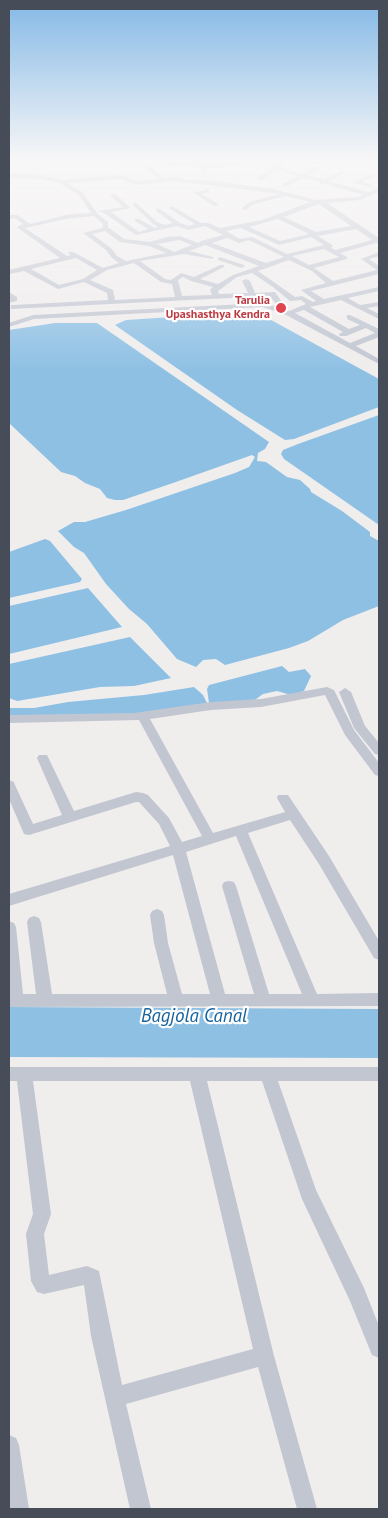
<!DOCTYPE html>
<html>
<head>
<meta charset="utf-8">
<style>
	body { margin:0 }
	#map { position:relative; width:388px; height:1518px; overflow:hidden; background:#f0eded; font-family:"PT Sans",sans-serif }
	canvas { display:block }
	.frame { position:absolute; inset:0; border:10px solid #474c59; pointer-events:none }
</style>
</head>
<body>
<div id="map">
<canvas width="388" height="1518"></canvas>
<div class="frame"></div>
</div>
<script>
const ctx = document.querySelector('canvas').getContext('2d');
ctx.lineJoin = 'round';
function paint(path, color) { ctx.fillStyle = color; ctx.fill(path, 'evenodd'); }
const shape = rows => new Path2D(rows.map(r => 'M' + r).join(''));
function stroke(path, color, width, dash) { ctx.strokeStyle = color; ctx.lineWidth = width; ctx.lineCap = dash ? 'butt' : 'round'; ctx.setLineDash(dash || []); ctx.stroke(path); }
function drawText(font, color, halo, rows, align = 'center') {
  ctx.font = font + ' "PT Sans",sans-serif'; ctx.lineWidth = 4.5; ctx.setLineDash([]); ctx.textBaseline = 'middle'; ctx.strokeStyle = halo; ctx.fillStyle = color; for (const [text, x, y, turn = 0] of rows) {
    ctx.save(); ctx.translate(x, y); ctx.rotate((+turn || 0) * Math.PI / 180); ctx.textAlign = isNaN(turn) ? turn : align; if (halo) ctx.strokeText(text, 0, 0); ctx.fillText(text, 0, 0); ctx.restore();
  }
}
paint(shape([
	[53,159,228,159,168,162],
	[203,315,262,315,379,379,379,407,294,439,285,440,237,410,115,325,126,320],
	[55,323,97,323,269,442,265,449,258,453,257,461,266,462,287,477,300,480,310,489,311,492,342,511,370,532,370,536,379,541,379,606,343,620,308,641,289,648,225,665,216,659,203,660,196,667,177,659,147,624,129,609,106,584,84,553,74,547,58,531,74,522,85,522,126,510,235,473,249,467,255,457,252,455,173,483,123,500,115,500,107,498,100,489,85,483,75,476,61,472,9,423,9,330],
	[379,415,379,525,284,459,281,454,283,450,298,444],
	[45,539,50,541,82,579,80,582,9,598,9,552],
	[88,588,122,627,9,654,9,606],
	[130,637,171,678,134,686,100,687,17,701,9,698,9,664],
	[282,666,289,672,305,669,311,676,304,691,291,695,277,691,263,694,252,702,209,703,207,689,209,685],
	[194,687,203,695,208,705,120,716,9,717,9,708,34,708,68,702,144,695],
	[9,1007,379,1009,379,1058,9,1057]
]), '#8ec0e4');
paint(shape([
	[244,159,279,159,246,163,242,165,223,165,220,168,204,167,206,171,203,173,198,165,166,166,163,164,166,162,200,161,203,163,218,164,221,161,240,161,244,159],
	[283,159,290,159,280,167,302,174,315,167,319,167,319,169,308,175,324,180,342,170,344,173,329,181,368,192,379,188,379,192,360,200,327,203,379,238,379,244,376,243,340,253,347,257,347,259,314,268,333,281,377,270,361,259,379,252,379,256,369,259,379,266,379,274,311,291,324,299,379,287,379,291,348,298,360,305,379,302,379,306,367,308,379,314,379,319,341,300,310,307,349,329,360,325,347,319,347,315,350,315,379,329,379,337,356,346,379,359,379,364,286,315,263,307,34,319,9,327,9,323,33,315,264,303,274,306,276,304,270,296,11,309,11,305,14,305,108,300,107,293,84,282,58,289,24,271,9,274,9,270,60,258,18,228,18,226,23,224,15,218,9,219,9,215,18,215,30,224,66,215,91,213,79,195,60,183,41,179,9,178,9,174,41,175,62,180,122,175,137,181,158,179,144,167,146,164,164,178,175,177,190,180,216,181,273,189,316,200,357,197,363,195,325,184,320,184,320,182,303,178,287,186,283,186,283,184,298,176,276,170,262,180,258,180,258,178,283,159],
	[121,179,136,185,175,181,279,194,250,202,242,208,245,210,254,204,286,196,310,202,262,220,220,228,208,223,201,223,172,206,170,207,170,209,195,224,189,226,180,223,160,209,156,209,156,211,173,223,165,225,157,222,135,202,133,205,153,224,158,227,155,228,139,219,135,219,135,221,148,229,139,232,111,212,131,208,115,194,111,194,111,196,123,207,98,211,104,213,136,235,177,226,188,230,205,226,223,235,201,241,198,243,180,236,167,237,150,242,124,239,108,227,108,222,97,213,83,193,68,183,121,179],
	[319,204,351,226,316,232,284,217,319,204],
	[94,216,103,224,102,228,83,233,106,250,112,258,119,263,103,268,73,252,69,252,68,253,71,255,67,256,25,228,66,219,94,216],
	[278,219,309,234,280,241,249,227,278,219],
	[241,228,279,245,311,237,324,245,287,254,252,237,240,239,226,231,241,228],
	[356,229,372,240,335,250,331,248,333,246,332,245,318,236,356,229],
	[105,231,120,242,149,246,166,253,126,261,117,256,111,248,92,234,105,231],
	[227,238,239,243,249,240,284,257,266,263,212,243,227,238],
	[179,240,192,245,174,252,157,244,179,240],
	[205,245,259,266,233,275,218,284,200,279,224,267,224,265,220,265,194,277,181,273,171,280,165,279,140,261,184,254,213,259,213,257,189,251,205,245],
	[324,249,339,257,309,265,292,256,324,249],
	[76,258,97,270,83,279,59,285,31,269,76,258],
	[289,260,312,271,326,283,301,290,316,301,313,302,302,296,295,297,258,271,289,260],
	[134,263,161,282,172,284,175,297,115,300,113,290,90,280,107,270,134,263],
	[252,273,273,287,290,301,301,300,306,304,289,311,280,308,284,305,275,292,255,293,250,281,246,279,242,281,248,293,219,294,218,291,237,277,252,273],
	[183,277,191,281,213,287,210,290,212,295,182,296,178,280,183,277],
	[304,310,343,332,339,334,340,336,346,336,366,328,375,333,350,343,295,313,304,310],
	[370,174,372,177,362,182,372,185,372,187,353,183,370,174],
	[208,189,210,192,202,194,218,204,218,206,214,206,194,193,208,189],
	[220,257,244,265,245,266,242,268,218,260,218,258,220,257],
	[9,292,17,297,17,301,9,303,9,292],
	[327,687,334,690,354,730,379,763,379,776,375,775,345,735,325,695,261,707,211,710,150,719,213,833,285,812,277,798,278,795,288,795,329,856,379,941,379,960,374,958,319,864,290,820,248,833,317,994,379,993,379,1006,9,1007,9,921,14,923,16,927,23,994,36,994,27,922,29,918,34,916,39,918,41,922,52,994,167,994,154,943,150,915,152,911,157,909,162,911,164,915,168,943,182,994,210,994,173,855,9,906,9,894,170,846,159,824,139,802,136,802,29,835,24,834,9,799,9,780,14,782,15,785,33,824,62,815,37,758,39,755,47,755,74,811,136,792,143,793,148,795,169,818,182,842,202,836,139,720,9,723,9,715,134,713,211,702,261,699,327,687],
	[236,836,302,994,269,994,236,886,234,882,229,881,224,882,222,886,254,994,225,994,186,852,236,836],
	[345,688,351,692,365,726,379,743,379,755,375,754,354,728,339,692,345,688],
	[9,1067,379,1067,379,1081,278,1081,316,1190,364,1288,379,1326,379,1358,372,1355,350,1301,302,1199,262,1081,207,1081,274,1356,317,1509,297,1509,258,1367,126,1404,151,1509,130,1509,91,1336,84,1285,44,1294,37,1292,31,1281,26,1234,33,1214,17,1081,9,1081,9,1067],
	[33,1081,190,1081,253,1349,122,1385,99,1271,87,1266,49,1275,44,1234,51,1214,33,1081],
	[9,1435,16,1438,19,1445,29,1509,9,1509,9,1435]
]), '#c1c6d1');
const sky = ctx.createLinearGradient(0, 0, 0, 372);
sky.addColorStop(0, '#84b9e6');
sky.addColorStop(0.43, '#f8f7f7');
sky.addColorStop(1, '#f8f7f700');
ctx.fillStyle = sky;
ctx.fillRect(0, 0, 388, 372);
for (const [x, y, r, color] of [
	[281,308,6,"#e0444e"]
]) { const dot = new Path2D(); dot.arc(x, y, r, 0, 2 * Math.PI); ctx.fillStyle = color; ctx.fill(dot); stroke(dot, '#fff', 2); }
drawText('bold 12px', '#be3a42', '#fff', [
	["Tarulia",270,301],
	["Upashasthya Kendra",270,315]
], 'right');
drawText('italic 19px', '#17639c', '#fff', [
	["Bagjola Canal",194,1017]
]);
</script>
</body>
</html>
